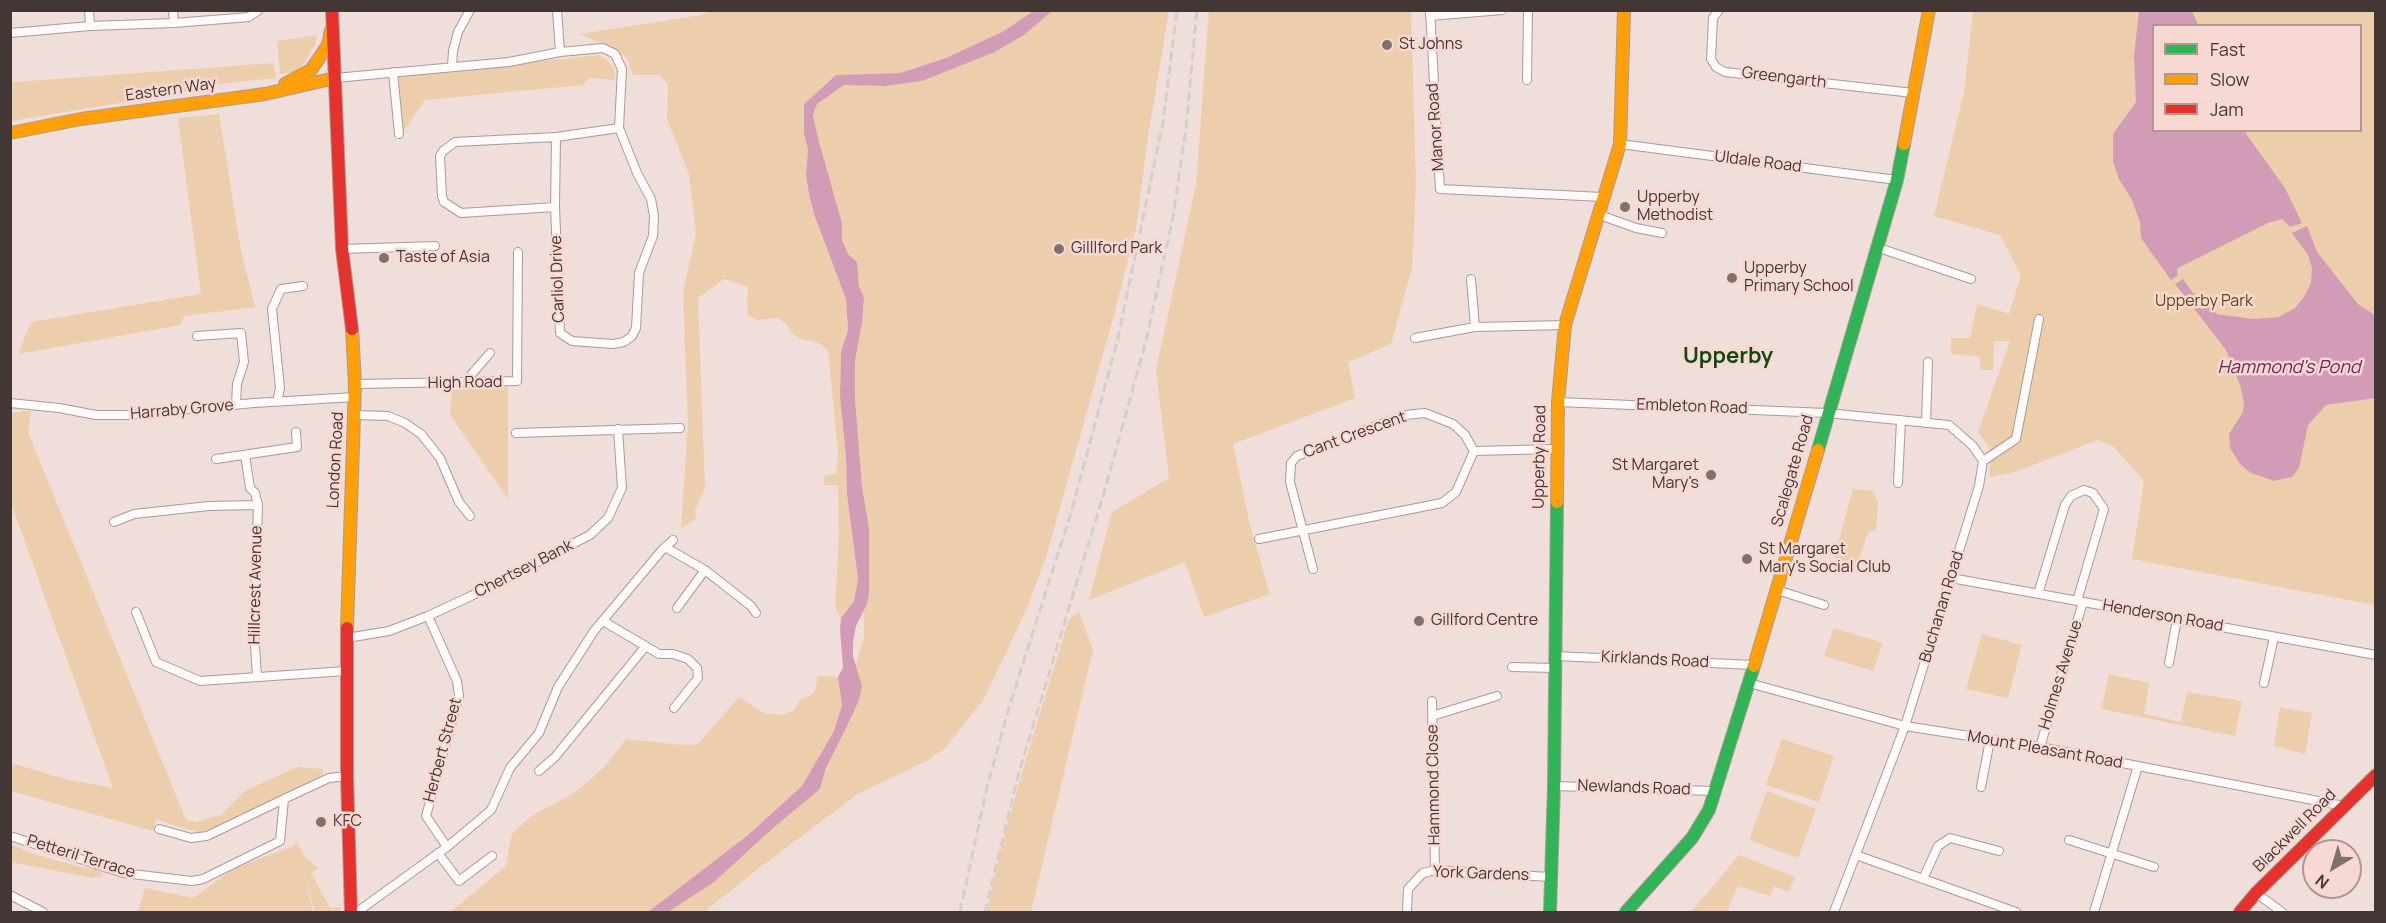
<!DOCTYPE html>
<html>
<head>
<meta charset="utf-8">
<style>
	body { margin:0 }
	#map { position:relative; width:2386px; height:923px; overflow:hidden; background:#f0deda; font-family:Manrope,sans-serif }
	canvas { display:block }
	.frame { position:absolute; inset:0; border:12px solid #433735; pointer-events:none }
	.legend { position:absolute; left:2152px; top:24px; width:210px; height:108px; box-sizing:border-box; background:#f8d8d2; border:2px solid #b09893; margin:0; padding:8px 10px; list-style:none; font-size:18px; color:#433735 }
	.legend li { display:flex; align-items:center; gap:12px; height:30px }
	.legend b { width:30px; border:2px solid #b09893 }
	.north { position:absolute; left:2302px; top:839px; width:60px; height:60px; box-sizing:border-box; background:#f8d8d2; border:2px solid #b09893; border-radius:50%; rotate:218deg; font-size:16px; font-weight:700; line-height:24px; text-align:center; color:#433735 }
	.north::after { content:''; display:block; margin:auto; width:21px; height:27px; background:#80716f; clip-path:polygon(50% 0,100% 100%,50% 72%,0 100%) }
</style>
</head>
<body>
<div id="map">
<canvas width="2386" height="923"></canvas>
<div class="frame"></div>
<ul class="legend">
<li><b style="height:8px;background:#30b455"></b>Fast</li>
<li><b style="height:8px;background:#ff9f0a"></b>Slow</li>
<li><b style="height:8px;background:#e5322d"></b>Jam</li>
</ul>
<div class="north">N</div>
</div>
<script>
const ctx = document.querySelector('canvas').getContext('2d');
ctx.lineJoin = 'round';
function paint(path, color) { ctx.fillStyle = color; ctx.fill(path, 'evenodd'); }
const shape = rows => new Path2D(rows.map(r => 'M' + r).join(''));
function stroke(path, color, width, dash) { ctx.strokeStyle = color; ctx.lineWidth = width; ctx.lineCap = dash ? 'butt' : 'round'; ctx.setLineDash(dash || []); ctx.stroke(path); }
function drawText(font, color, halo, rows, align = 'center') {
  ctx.font = font + ' Manrope,sans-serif'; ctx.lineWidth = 5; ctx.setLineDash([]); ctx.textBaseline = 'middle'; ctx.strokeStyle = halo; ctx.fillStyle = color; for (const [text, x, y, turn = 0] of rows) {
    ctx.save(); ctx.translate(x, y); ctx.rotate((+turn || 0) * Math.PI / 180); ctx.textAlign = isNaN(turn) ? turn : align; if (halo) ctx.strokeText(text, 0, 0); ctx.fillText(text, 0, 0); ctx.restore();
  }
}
paint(shape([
	[2355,10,2375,11,2375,605,2132,559,2144,481,2114,447,2098,440,2012,473,1990,477,1989,447,1978,432,2010,341,1994,341,1993,370,1980,370,1980,357,1951,354,1951,338,1970,338,1977,304,2009,314,2021,275,2000,235,1934,216,1964,92,1973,11],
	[2154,26,2360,26,2360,130,2154,130],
	[709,11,1035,11,1004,31,946,58,900,73,836,75,804,104,804,134,808,150,806,175,809,194,814,214,846,299,848,330,841,352,840,397,846,457,847,495,858,579,854,601,841,618,835,607,839,535,838,485,824,485,824,476,836,474,838,452,828,350,817,342,800,339,791,332,786,324,778,318,757,320,747,314,748,287,724,279,698,298,705,489,695,510,696,519,681,528,688,424,683,291,696,234,689,174,667,119,668,84,659,75,633,75,627,58,611,47,579,34,702,15],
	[1052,11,1169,11,1148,137,1136,228,1114,315,1047,554,1027,608,984,699,946,747,928,760,858,794,754,872,704,912,668,912,820,789,864,637,862,487,855,399,855,361,862,323,864,298,859,286,857,262,848,254,842,240,842,223,818,138,813,115,817,104,844,85,885,86,922,81,995,52,1024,35],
	[1209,11,1411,11,1416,185,1412,268,1391,344,1348,362,1355,398,1233,444,1250,525,1270,594,1204,617,1185,562,1089,600,1112,512,1169,478,1156,370,1196,184],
	[317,35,315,45,302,66,294,72,280,74,277,41],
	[599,55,608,60,614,69,615,80,589,78,583,85,425,100,403,132,397,77],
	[273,63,276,78,207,85,203,89,11,121,11,83,15,82],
	[219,114,241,250,255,307,184,316,181,325,18,354,31,322,201,294,178,118],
	[508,387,508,499,450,415,452,390],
	[25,411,31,411,28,432,186,820,195,822,221,815,246,790,298,767,323,769,323,774,301,796,284,804,200,832,182,828,156,819,153,831,11,791,11,767,14,764,69,780,113,788,11,503,10,413],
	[1853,489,1873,491,1878,502,1876,530,1868,533,1856,566,1834,557],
	[1079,612,1093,650,1031,912,987,912,1000,853,1024,766,1069,619],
	[1834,628,1883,643,1873,671,1824,656],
	[1982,634,2022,645,2008,698,1966,689],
	[2109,674,2149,683,2144,714,2181,722,2187,692,2242,701,2235,736,2101,709],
	[818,676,838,677,842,704,834,731,802,786,748,835,648,912,450,912,506,866,512,834,518,828,534,814,569,796,589,781,607,764,626,739,682,745,697,745,739,697,764,713,783,715,793,711,802,698,808,697,815,691],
	[2280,707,2312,713,2305,754,2274,746],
	[1782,739,1834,756,1819,802,1766,785],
	[1767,791,1816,809,1798,858,1749,840],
	[294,838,306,858,318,868,311,873,330,908,341,907,341,912,315,912,304,872,313,912,138,912,145,888,193,898,233,869,296,845],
	[10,844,37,855,84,868,99,869,102,876,92,878,11,862],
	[1739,855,1796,877,1788,892,1774,886,1770,896,1738,886,1727,912,1691,912]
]), '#ecceac');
paint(shape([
	[1035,10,1052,11,1024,35,995,52,922,81,885,86,844,85,817,104,813,115,818,138,842,223,842,240,848,254,857,262,859,286,864,298,862,323,855,361,855,399,862,487,869,528,869,593,867,604,856,626,853,642,853,656,862,686,859,700,847,726,826,768,820,789,772,829,714,882,668,912,648,912,748,835,802,786,834,731,842,705,838,677,843,668,840,629,841,618,854,601,858,579,847,495,846,457,840,397,841,352,848,330,846,299,814,214,809,194,806,175,808,150,804,134,804,104,836,75,900,73,946,58,1004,31],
	[2139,11,2192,11,2198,25,2154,26,2154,130,2244,131,2285,188,2302,223,2290,227,2282,219,2268,223,2178,268,2177,271,2178,275,2171,280,2141,238,2140,222,2132,200,2119,179,2113,162,2113,134,2136,102,2134,56],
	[2307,226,2317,252,2358,304,2375,315,2375,398,2326,405,2308,425,2299,468,2292,477,2274,481,2251,473,2240,464,2230,448,2229,434,2243,412,2244,403,2241,388,2226,350,2175,284,2183,279,2193,293,2217,314,2253,319,2279,317,2295,308,2304,297,2311,283,2312,268,2308,255,2292,233]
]), '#d39cb6');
const street = shape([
	[89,10,90,26],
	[173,10,174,23],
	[557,10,560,52],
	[1430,10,1440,189,1602,197],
	[1719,10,1713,18,1711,59,1716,67,1725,72,1913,93],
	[1430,16,1502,10],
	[10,33,90,26,174,23,249,17,259,10],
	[452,66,453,51,458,32,470,10],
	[393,72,399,134],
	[335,78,509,62,560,52,603,48,615,54,622,69,619,128],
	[1527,80,1528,10],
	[1620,144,1897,180],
	[555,207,461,213,444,202,442,196,440,156,443,151,455,142,556,137,619,128,637,173,651,199,654,216,653,236,639,273,636,328,632,336,624,342,613,344,572,341,560,333,555,207,556,137],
	[1597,214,1636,228,1662,233],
	[1876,247,1971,279],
	[342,249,435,246],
	[1471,279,1475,327],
	[197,336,241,333,244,362,237,384,236,405],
	[1415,338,1475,327,1565,325],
	[464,383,490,353],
	[355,384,517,381,518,252],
	[277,402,280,388,272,309,281,289,303,286],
	[1558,402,1827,413,1949,425,1973,446,1983,461,1979,486,1905,726,1834,912],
	[10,403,59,408,96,415,126,415,254,403,355,397],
	[355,415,388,416,405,423,421,434,440,458,459,502,470,516],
	[1926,423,1928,362],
	[516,433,680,428],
	[1474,451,1556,449],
	[245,455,250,488,255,493,258,505,254,630,257,677],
	[216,459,297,447,296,432],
	[1983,461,2016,439,2039,319],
	[1898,483,1901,420],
	[114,522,134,514,209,506,258,505],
	[1259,539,1442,503,1456,492,1474,451],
	[665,547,705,570,751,606,756,613],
	[1313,569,1290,482,1291,463,1297,456,1405,415,1425,413,1453,424,1465,435,1474,451],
	[1951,578,2376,655],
	[1777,590,1824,605],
	[2038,594,2065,505,2071,496,2084,490,2093,493,2104,509,2077,601],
	[677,608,705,570],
	[136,612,156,662,200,681,346,671],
	[428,616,457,681,459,696,426,816,447,847],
	[603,621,659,654,673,654,688,659,697,668,698,678,674,708],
	[347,638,389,631,428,616,471,596,590,535,608,518,622,488,618,429],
	[1555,656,1754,665],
	[2169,663,2177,619],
	[1512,667,1555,668],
	[1749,683,1905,726,2040,747,2344,806],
	[2264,683,2274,637],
	[1432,701,1435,870],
	[1432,716,1497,696],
	[2040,747,2083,602],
	[539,771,555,757,645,647],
	[1554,786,1714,791],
	[1981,787,1990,740],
	[159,829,191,838,207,836,284,799],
	[10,836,123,873,192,881,203,879,280,841,284,799,329,778,347,776],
	[2069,840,2154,867],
	[438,853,459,881,492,856],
	[1856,855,2016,912],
	[1923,879,1938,846,1950,838,1999,851],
	[2256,893,2282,912],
	[10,895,43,912],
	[357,912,447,847,491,810,510,768,539,733,558,687,594,631,662,550,673,540],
	[1407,912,1408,889,1423,873,1435,870,1550,877],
	[2094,912,2138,766]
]);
const fast = shape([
	[1818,450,1897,180,1904,144],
	[1550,912,1554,786,1557,502],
	[1626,912,1692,838,1709,810,1754,666]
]);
const slow = shape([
	[285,84,311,70,328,45,331,30],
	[10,133,81,119,265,94,335,78],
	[1904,144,1929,10],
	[1557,502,1558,402,1565,325,1620,144,1624,10],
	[347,628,355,384,352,329],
	[1754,666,1818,450]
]);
const jam = shape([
	[332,10,342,249,352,329],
	[347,628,347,776,351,912],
	[2240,912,2256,893,2376,775]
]);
stroke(street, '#a99b99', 10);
stroke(fast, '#a99b99', 14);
stroke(slow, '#a99b99', 14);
stroke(jam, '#a99b99', 14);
stroke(street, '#fdfaf9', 8);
stroke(fast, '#30b455', 12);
stroke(slow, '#ff9f0a', 12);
stroke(jam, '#e5322d', 12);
stroke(shape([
	[960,912,987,787,1010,704,1071,513,1118,338,1163,122,1177,10],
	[985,912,1019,772,1104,493,1146,341,1173,217,1186,128,1197,10]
]), '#d3cecc', 3, [9, 4.5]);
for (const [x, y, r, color] of [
	[1387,45,6,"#80716f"],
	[1625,207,6,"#80716f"],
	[1059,249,6,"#80716f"],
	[384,258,6,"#80716f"],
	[1732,278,6,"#80716f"],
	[1711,475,6,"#80716f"],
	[1747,559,6,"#80716f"],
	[1419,621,6,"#80716f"],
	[321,822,6,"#80716f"]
]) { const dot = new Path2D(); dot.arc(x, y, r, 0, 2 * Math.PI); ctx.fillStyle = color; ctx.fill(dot); stroke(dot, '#f8d8d2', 2); }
drawText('16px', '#433735', '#f8d8d2', [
	["St Johns",1399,45],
	["Upperby",1637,198],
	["Methodist",1637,216],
	["Gilllford Park",1071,249],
	["Taste of Asia",396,258],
	["Upperby",1744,269],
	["Primary School",1744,287],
	["St Margaret",1699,466,"right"],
	["Mary's",1699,484,"right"],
	["St Margaret",1759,550],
	["Mary's Social Club",1759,568],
	["Gillford Centre",1431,621],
	["KFC",333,822]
], 'left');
drawText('16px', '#433735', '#f8d8d2', [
	["Greengarth",1784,78,7],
	["Eastern Way",171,90,-8],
	["Manor Road",1436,127,-94],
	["Uldale Road",1758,162,7],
	["Carliol Drive",558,279,-92],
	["High Road",465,383,-1],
	["Embleton Road",1692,407,2],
	["Harraby Grove",182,410,-5],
	["Cant Crescent",1355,435,-20],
	["Upperby Road",1540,457,-89],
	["London Road",336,460,-87],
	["Scalegate Road",1793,471,-74],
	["Chertsey Bank",524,569,-27],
	["Hillcrest Avenue",256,585,-89],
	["Buchanan Road",1942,607,-73],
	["Henderson Road",2163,616,10],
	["Kirklands Road",1655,660,3],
	["Holmes Avenue",2061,675,-73],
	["Herbert Street",443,750,-75],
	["Mount Pleasant Road",2045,750,10],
	["Hammond Close",1434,785,-91],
	["Newlands Road",1634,788,2],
	["Blackwell Road",2295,831,-45],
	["Petteril Terrace",81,857,17],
	["York Gardens",1481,874,2]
]);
drawText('16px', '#664611', '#f8d8d2', [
	["Upperby Park",2204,302]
]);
drawText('italic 18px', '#762057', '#f8d8d2', [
	["Hammond's Pond",2289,368]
]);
drawText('bold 22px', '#124711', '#f8d8d2', [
	["Upperby",1728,357]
]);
</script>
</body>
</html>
